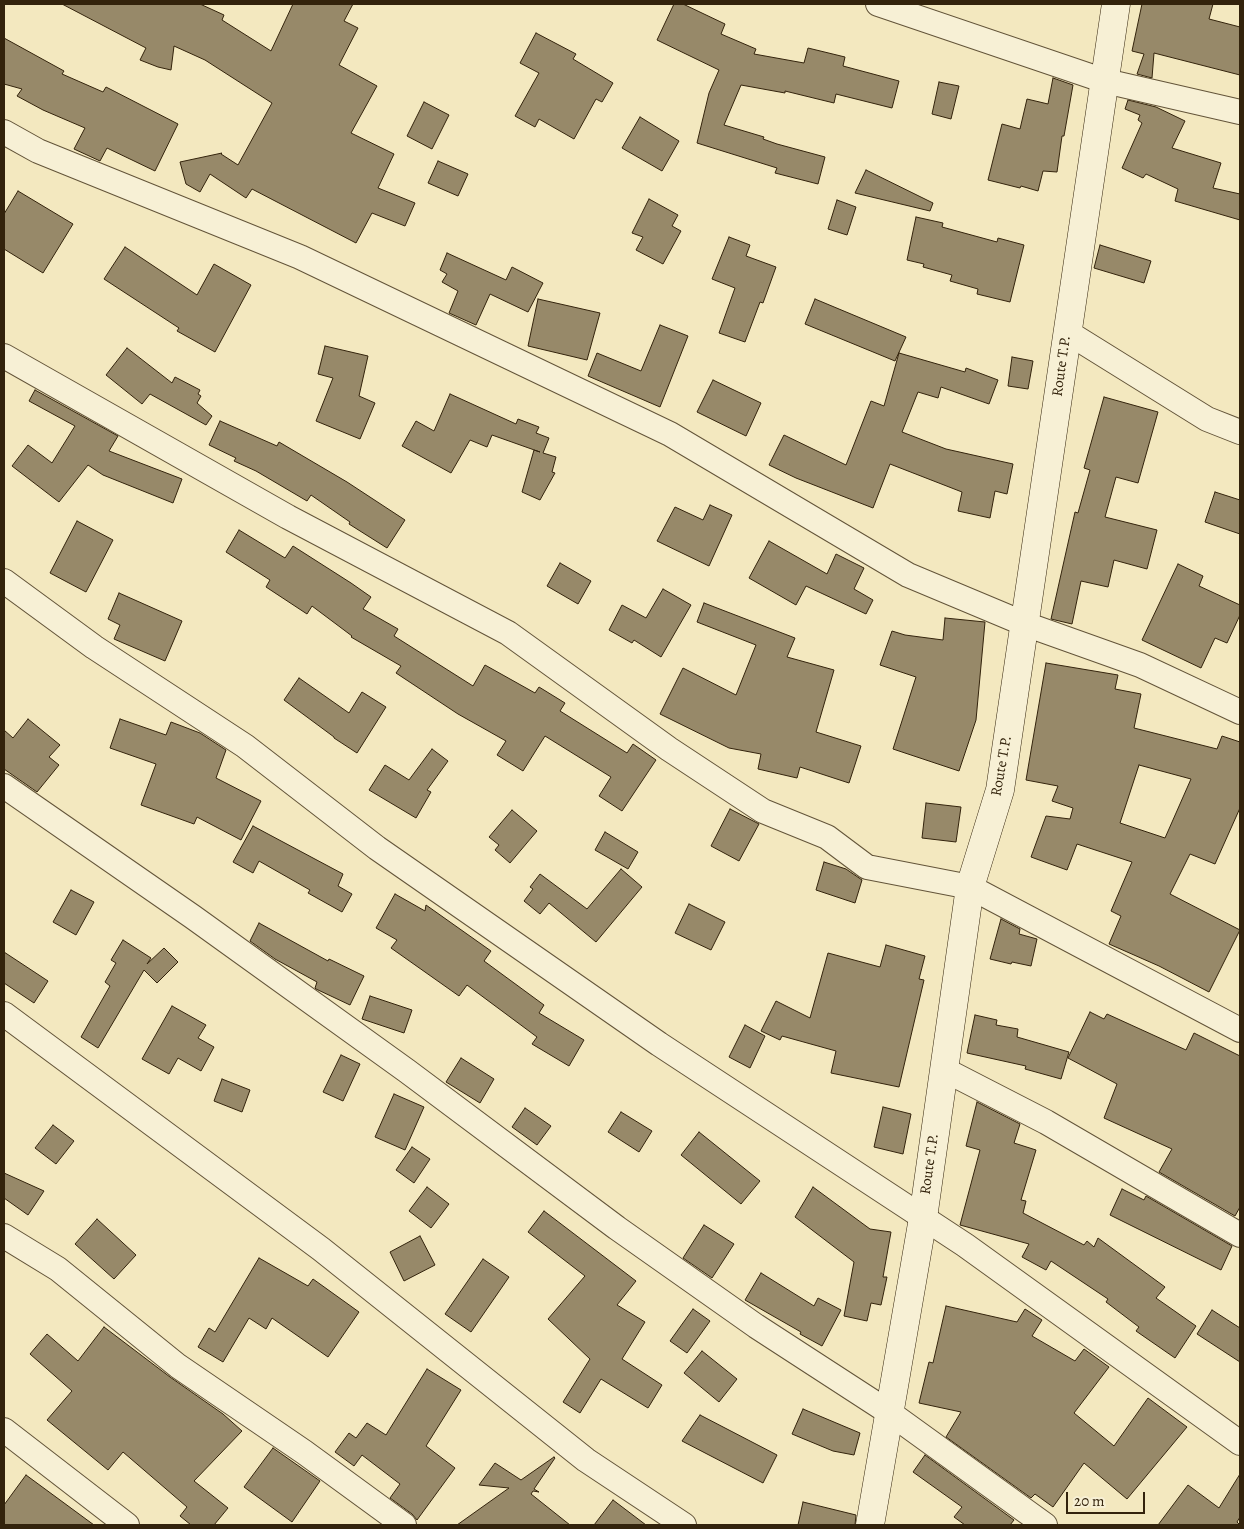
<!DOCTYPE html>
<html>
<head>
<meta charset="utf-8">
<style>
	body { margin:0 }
	#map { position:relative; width:1244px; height:1529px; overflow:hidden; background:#f3e8bf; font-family:Alegreya,serif }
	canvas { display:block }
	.frame { position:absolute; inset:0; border:5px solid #33230c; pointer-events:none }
	.scale { position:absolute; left:1066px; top:1492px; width:79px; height:22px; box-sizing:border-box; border:2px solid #33230c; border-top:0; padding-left:6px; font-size:15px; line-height:18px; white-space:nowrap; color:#33230c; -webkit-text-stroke:4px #f7f0d5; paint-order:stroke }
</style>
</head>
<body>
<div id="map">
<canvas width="1244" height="1529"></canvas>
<div class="frame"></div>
<div class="scale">20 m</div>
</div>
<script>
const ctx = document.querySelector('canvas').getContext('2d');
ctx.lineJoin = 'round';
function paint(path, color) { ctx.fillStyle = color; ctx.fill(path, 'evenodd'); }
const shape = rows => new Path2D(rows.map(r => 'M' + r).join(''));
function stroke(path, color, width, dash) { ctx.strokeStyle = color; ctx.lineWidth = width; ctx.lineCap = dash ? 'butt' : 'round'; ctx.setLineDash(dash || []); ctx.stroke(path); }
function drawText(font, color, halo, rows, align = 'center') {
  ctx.font = font + ' Alegreya,serif'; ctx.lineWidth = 5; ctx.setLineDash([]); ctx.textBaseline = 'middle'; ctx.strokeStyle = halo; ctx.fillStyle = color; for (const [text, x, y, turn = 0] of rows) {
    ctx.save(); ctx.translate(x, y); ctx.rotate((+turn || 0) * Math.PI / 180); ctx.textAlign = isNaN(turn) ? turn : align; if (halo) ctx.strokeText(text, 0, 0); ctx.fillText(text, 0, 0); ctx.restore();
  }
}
const building = shape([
	[62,4,200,4,224,15,222,20,271,51,293,4,353,4,344,21,358,28,339,65,377,86,351,133,394,154,378,188,415,203,405,226,372,213,356,243,252,189,246,198,210,174,200,192,186,184,180,162,222,153,221,154,238,165,272,103,205,60,174,46,171,70,158,67,140,60,146,48,62,4],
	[674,4,683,4,725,24,721,34,756,49,754,54,804,63,808,48,845,57,843,66,899,81,892,108,836,94,834,103,785,91,785,93,741,85,724,125,764,137,763,139,777,144,825,157,818,184,775,173,777,168,697,143,709,93,719,70,657,40,674,4],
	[1142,4,1213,4,1209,19,1240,27,1240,75,1154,53,1152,78,1137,74,1144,54,1132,51,1142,4],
	[536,33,576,54,573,59,613,83,602,102,596,99,574,139,539,119,535,127,515,116,539,73,520,63,536,33],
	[4,38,64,71,62,74,103,92,106,87,178,124,155,171,107,148,100,161,74,149,85,128,43,110,17,96,22,89,4,84,4,38],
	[1053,78,1073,85,1064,136,1062,136,1057,172,1043,171,1038,191,1021,186,1020,188,988,180,1002,124,1020,129,1027,99,1048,104,1053,78],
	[939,82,959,86,951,119,932,114,939,82],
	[1128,100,1156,107,1185,121,1172,148,1221,163,1213,188,1240,194,1240,220,1175,201,1178,189,1146,174,1143,178,1122,168,1142,123,1138,120,1140,115,1125,109,1128,100],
	[424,102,449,115,432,149,407,136,424,102],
	[640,117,679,141,662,171,622,148,640,117],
	[438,161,468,174,458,196,428,183,438,161],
	[866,170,933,203,930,211,855,193,866,170],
	[18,191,73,224,43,273,4,249,4,214,18,191],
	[649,199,678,215,672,226,681,231,663,264,636,250,643,237,632,233,649,199],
	[837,200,856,207,847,235,828,229,837,200],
	[916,217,943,223,942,227,997,242,998,238,1024,245,1010,302,977,294,978,289,950,281,952,275,923,267,924,264,907,260,916,217],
	[729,237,750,245,746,256,776,267,763,303,760,302,745,342,719,333,735,288,712,279,729,237],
	[1100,245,1151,261,1144,283,1094,268,1100,245],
	[125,247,197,295,214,264,251,285,215,352,177,331,179,328,104,279,125,247],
	[447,253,506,280,512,267,543,283,528,312,490,294,476,325,449,313,458,291,442,282,447,274,440,270,447,253],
	[538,299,600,313,587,360,528,346,538,299],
	[815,299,906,337,895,361,805,324,815,299],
	[660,325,688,336,660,407,588,376,597,353,641,371,660,325],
	[325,346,368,356,359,396,375,403,360,439,316,421,333,378,318,374,325,346],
	[127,348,172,383,175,377,200,390,198,394,201,396,197,403,212,416,206,425,150,394,142,404,106,375,127,348],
	[899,353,965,372,966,368,998,380,989,404,941,387,938,398,918,392,902,432,946,449,1013,464,1007,494,995,491,990,518,958,511,962,492,890,464,873,508,796,478,769,465,784,435,846,465,871,401,884,406,899,353],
	[1012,357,1033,361,1028,389,1008,386,1012,357],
	[713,380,761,403,746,436,697,412,713,380],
	[35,390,118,436,109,451,182,479,173,503,103,475,88,465,59,502,12,466,28,445,52,463,75,426,29,401,35,390],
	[450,394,516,424,518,419,539,427,536,433,549,438,543,453,556,457,552,472,555,473,540,500,522,492,534,450,540,452,492,435,487,447,470,440,451,473,402,446,416,421,434,431,450,394],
	[1104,397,1158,412,1138,483,1116,477,1105,517,1157,530,1147,569,1114,560,1108,587,1081,581,1072,624,1051,619,1075,512,1078,513,1090,470,1084,468,1104,397],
	[220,421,277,446,279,442,347,482,405,520,387,548,349,524,350,522,311,495,307,501,256,471,234,461,236,458,209,445,220,421],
	[1215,492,1240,500,1240,534,1205,522,1215,492],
	[710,505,732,515,709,566,657,541,675,507,703,520,710,505],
	[77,521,113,540,86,592,50,573,77,521],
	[239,530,285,558,293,546,351,583,371,597,363,609,398,629,394,636,473,686,485,665,535,693,539,687,565,703,560,711,627,753,633,744,656,760,622,811,599,796,611,777,545,736,523,771,497,755,506,741,458,714,396,673,401,666,351,637,352,636,312,606,307,614,266,587,270,580,226,552,239,530],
	[769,541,827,574,836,554,864,568,854,589,873,600,866,614,806,586,796,605,749,578,769,541],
	[560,563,591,581,578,604,547,586,560,563],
	[1178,564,1203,576,1199,586,1240,605,1240,615,1227,643,1215,638,1201,668,1142,640,1178,564],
	[663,589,691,605,661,657,634,640,632,643,609,630,622,605,646,618,663,589],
	[119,593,182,621,165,661,114,639,120,625,108,619,119,593],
	[704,603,795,638,787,657,834,670,816,732,861,746,849,783,800,767,797,778,758,769,761,754,729,748,660,714,683,668,736,695,756,645,697,622,704,603],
	[945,618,985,622,976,720,959,771,893,749,916,677,880,665,892,631,905,635,943,640,945,618],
	[1046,663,1118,675,1115,689,1141,694,1134,728,1217,749,1222,736,1240,742,1240,808,1215,864,1190,854,1170,894,1240,930,1209,992,1159,966,1109,944,1121,916,1111,911,1132,862,1077,844,1067,870,1031,857,1046,816,1070,819,1073,808,1052,801,1058,786,1026,780,1046,663],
	[1139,765,1191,779,1165,838,1120,823,1139,765],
	[299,678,349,713,362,692,386,707,357,753,334,738,334,737,284,700,299,678],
	[28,719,60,745,49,757,59,765,37,792,4,769,4,730,13,738,28,719],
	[120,719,166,735,171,722,200,733,226,750,216,778,261,801,241,840,197,817,194,824,141,805,156,764,110,748,120,719],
	[432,749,448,761,427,790,431,792,416,818,369,790,385,765,409,780,432,749],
	[926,803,961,807,956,842,922,838,926,803],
	[730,809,759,824,739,861,711,846,730,809],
	[512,810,537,831,510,863,495,850,499,845,489,837,512,810],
	[253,826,343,874,338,886,352,894,342,912,308,893,310,890,259,861,253,873,233,862,253,826],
	[605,832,638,852,628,869,595,850,605,832],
	[824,862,846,869,862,880,855,903,816,890,824,862],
	[621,869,642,887,596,942,549,903,540,914,524,901,533,889,530,887,540,874,587,909,621,869],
	[71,890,94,902,76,935,53,922,71,890],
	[395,894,425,911,426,905,491,951,484,961,544,1005,539,1013,584,1040,569,1066,532,1044,537,1037,467,985,459,996,391,948,397,940,376,928,395,894],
	[689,904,725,922,711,950,675,933,689,904],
	[1001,919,1020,929,1019,934,1037,939,1031,966,1012,962,1011,964,990,959,1001,919],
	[259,923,328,961,329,959,364,976,350,1005,316,989,315,988,317,982,275,959,250,941,259,923],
	[123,940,151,958,147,964,164,948,178,962,157,983,144,970,98,1048,81,1037,110,986,105,982,116,963,111,960,123,940],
	[886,945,925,956,919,979,924,980,899,1087,831,1073,836,1051,782,1036,780,1040,761,1031,776,1001,810,1018,828,953,880,967,886,945],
	[4,952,48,981,34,1003,4,983,4,952],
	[370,996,412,1010,404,1033,362,1019,370,996],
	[172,1006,206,1025,198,1038,214,1047,201,1071,178,1058,169,1074,142,1059,172,1006],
	[1090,1012,1104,1019,1107,1014,1186,1050,1194,1033,1240,1056,1240,1207,1235,1216,1159,1172,1172,1149,1104,1118,1117,1084,1068,1058,1090,1012],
	[975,1015,997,1020,996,1025,1018,1029,1017,1037,1069,1052,1061,1079,1025,1069,1026,1066,967,1053,975,1015],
	[745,1025,765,1036,750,1068,729,1057,745,1025],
	[341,1055,360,1064,343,1101,323,1092,341,1055],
	[461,1058,494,1079,480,1103,446,1082,461,1058],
	[222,1079,250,1090,242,1112,214,1101,222,1079],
	[394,1094,424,1107,405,1150,375,1137,394,1094],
	[977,1102,1020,1124,1014,1143,1036,1150,1021,1200,1026,1201,1023,1213,1084,1245,1087,1241,1094,1247,1098,1238,1165,1287,1156,1298,1196,1326,1175,1358,1136,1331,1139,1327,1106,1302,1108,1299,1051,1261,1046,1270,1022,1257,1029,1244,960,1225,980,1150,966,1146,977,1102],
	[883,1107,911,1114,903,1154,874,1147,883,1107],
	[525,1108,551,1126,537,1145,512,1127,525,1108],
	[621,1112,652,1131,639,1152,608,1132,621,1112],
	[53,1125,74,1141,56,1164,35,1148,53,1125],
	[699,1132,760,1181,741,1204,681,1155,699,1132],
	[412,1147,430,1159,414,1183,396,1170,412,1147],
	[4,1173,44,1191,28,1215,4,1198,4,1173],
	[427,1187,449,1204,431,1228,409,1211,427,1187],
	[813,1187,870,1229,891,1232,883,1277,887,1277,881,1305,871,1303,867,1321,844,1316,854,1262,795,1217,813,1187],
	[1122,1189,1144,1200,1146,1196,1232,1246,1221,1270,1110,1215,1122,1189],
	[544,1211,636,1281,617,1305,645,1322,622,1359,662,1385,648,1408,601,1379,580,1413,563,1402,590,1359,548,1319,585,1276,528,1232,544,1211],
	[97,1219,136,1255,114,1279,75,1244,97,1219],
	[704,1225,734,1244,712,1278,683,1258,704,1225],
	[420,1236,435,1265,404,1281,390,1252,420,1236],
	[259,1258,308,1286,313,1279,359,1312,328,1357,272,1318,266,1329,249,1318,223,1362,198,1347,209,1328,215,1332,259,1258],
	[483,1259,509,1277,471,1332,445,1314,483,1259],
	[761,1273,814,1306,818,1298,841,1310,822,1346,800,1334,801,1332,745,1300,761,1273],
	[946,1306,1017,1322,1025,1309,1042,1320,1032,1336,1075,1361,1084,1349,1109,1367,1074,1413,1114,1446,1148,1398,1187,1427,1127,1499,1084,1463,1053,1507,1035,1494,1031,1498,946,1437,961,1412,919,1403,929,1362,933,1363,946,1306],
	[693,1309,710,1321,687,1353,670,1341,693,1309],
	[1212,1310,1240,1328,1240,1362,1197,1334,1212,1310],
	[104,1327,170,1377,223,1414,242,1431,194,1481,228,1508,214,1525,191,1525,180,1516,187,1507,123,1452,108,1470,47,1420,72,1391,30,1354,47,1334,78,1361,104,1327],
	[702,1351,737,1379,719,1402,684,1373,702,1351],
	[427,1369,461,1390,426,1446,455,1468,417,1520,412,1514,390,1498,400,1484,362,1455,354,1466,335,1452,349,1433,356,1438,367,1423,386,1435,427,1369],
	[803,1409,860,1433,854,1455,833,1451,792,1434,803,1409],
	[700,1415,777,1455,763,1483,682,1441,700,1415],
	[273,1448,320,1481,292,1522,244,1487,273,1448],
	[925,1455,1014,1520,1010,1525,965,1525,954,1517,962,1507,913,1472,925,1455],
	[554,1457,555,1458,534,1489,539,1492,533,1491,531,1494,570,1525,457,1525,509,1488,479,1485,495,1463,521,1480,554,1457],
	[1240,1474,1240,1517,1237,1522,1240,1525,1158,1525,1188,1485,1219,1508,1240,1474],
	[26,1475,94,1525,4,1525,4,1505,26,1475],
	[613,1500,646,1525,594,1525,613,1500],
	[803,1502,856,1515,855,1525,798,1525,803,1502]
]);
paint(building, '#978969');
stroke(building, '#33230c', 1);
const street = shape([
	[878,4,1105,81,1240,112],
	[4,132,38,151,300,257,670,434,908,575,1025,624,1140,665,1240,712],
	[1067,332,1207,419,1240,432],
	[4,356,288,517,508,633,669,749,763,811,827,837,867,867,970,887,1240,1030],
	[4,581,94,647,245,746,377,848,659,1044,965,1245,1240,1443],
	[4,786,193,917,407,1071,617,1228,756,1326,890,1413,1045,1525],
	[4,1014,321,1249,586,1460,684,1525],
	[943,1069,1046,1122,1240,1235],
	[4,1236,58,1269,178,1366,304,1452,404,1525],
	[4,1430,127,1525]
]);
const secondary = shape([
	[870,1525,923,1218,970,887,1000,790,1116,4]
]);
stroke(street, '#635439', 26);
stroke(secondary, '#33230c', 29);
stroke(street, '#f7f0d5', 24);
stroke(secondary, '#f7f0d5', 28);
drawText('15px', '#33230c', '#f7f0d5', [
	["Route T.P.",1062,366,-82],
	["Route T.P.",1002,766,-80],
	["Route T.P.",930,1164,-82]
]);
</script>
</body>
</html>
